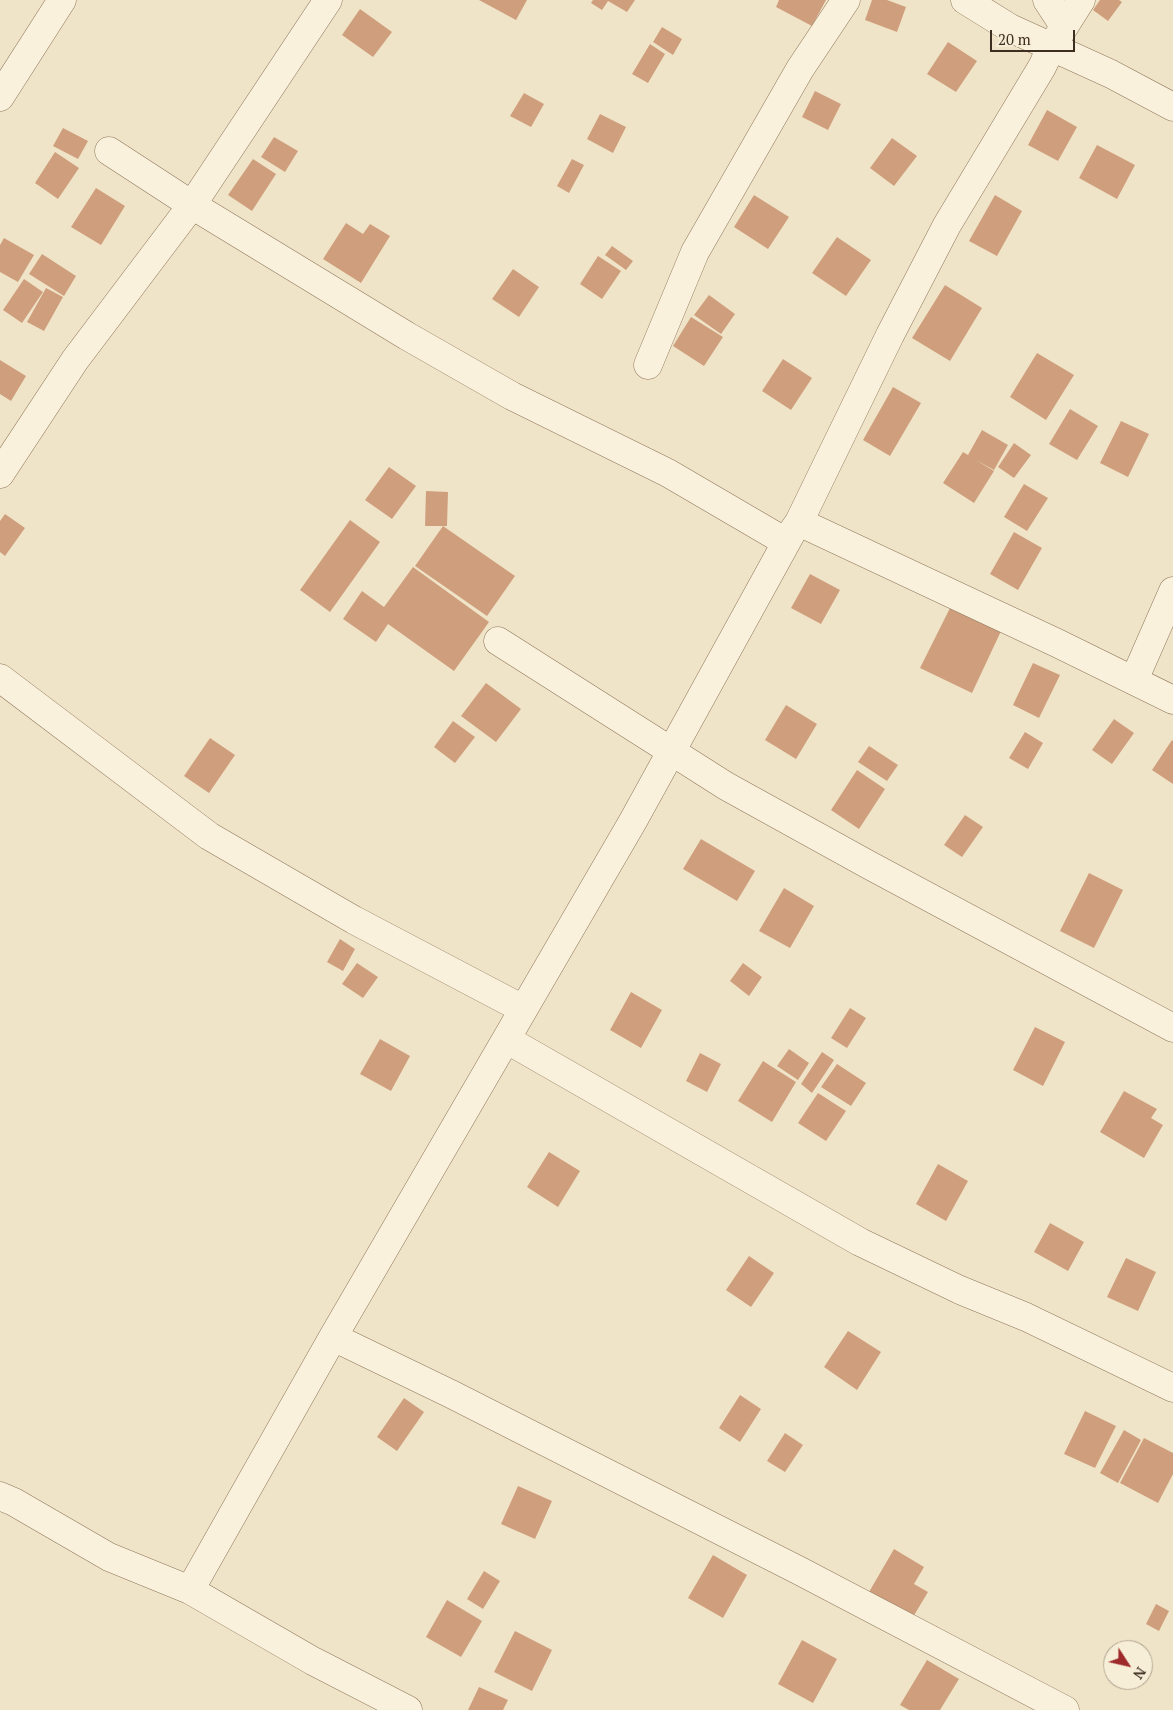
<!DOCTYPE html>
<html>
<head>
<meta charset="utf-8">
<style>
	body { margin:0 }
	#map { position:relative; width:1173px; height:1710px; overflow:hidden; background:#f0e4c8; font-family:"PT Serif",serif }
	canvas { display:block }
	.north { position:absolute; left:1103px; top:1640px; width:50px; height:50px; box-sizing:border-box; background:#f7eed8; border:1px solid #ada18e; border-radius:50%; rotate:125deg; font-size:14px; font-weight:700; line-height:20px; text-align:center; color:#3d2e20 }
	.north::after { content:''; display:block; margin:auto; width:18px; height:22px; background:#9e2a2b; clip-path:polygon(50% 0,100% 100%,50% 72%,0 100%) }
	.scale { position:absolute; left:990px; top:30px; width:85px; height:22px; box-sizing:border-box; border:2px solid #3d2e20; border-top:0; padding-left:6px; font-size:15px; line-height:18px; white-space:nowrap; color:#3d2e20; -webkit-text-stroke:4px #f7eed8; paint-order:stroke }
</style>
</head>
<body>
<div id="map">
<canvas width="1173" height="1710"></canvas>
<div class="north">N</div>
<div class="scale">20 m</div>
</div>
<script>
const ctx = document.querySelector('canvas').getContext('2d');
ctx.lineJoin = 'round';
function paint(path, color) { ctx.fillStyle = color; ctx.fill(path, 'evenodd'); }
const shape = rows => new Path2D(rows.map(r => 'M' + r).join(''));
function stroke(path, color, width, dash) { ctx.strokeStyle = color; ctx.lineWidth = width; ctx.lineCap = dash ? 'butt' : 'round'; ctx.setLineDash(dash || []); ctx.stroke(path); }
paint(shape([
	[479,0,527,0,516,20],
	[593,0,635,0,627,12,608,1,602,10,591,3],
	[779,0,826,0,812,26,776,7],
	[872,0,887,0,906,7,897,32,865,20],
	[1100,0,1119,0,1122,2,1108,21,1093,10],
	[360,9,392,32,373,57,342,35],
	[662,27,682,39,673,55,653,42],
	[948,42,977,61,956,92,927,74],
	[650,44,665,54,648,83,632,74],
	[815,91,841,104,828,130,802,117],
	[524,93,544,104,531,127,510,116],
	[1047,110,1077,127,1058,161,1028,145],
	[600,114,626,127,613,153,587,139],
	[63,128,88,141,78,159,53,146],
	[274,137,298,151,285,172,261,157],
	[892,138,917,156,894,186,870,168],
	[1097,145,1135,165,1117,199,1079,178],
	[55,152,79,168,58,199,35,183],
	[253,159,276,174,252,211,228,195],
	[572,159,584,165,569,193,557,186],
	[96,188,125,206,101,245,71,227],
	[754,195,789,217,768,249,734,227],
	[995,195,1022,211,997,256,969,241],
	[346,223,363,234,370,224,390,236,361,283,323,259],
	[837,237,871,260,846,296,812,273],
	[4,238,34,255,18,282,0,272,0,245],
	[612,246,633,261,626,270,605,255],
	[42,254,76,276,64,296,29,274],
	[598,256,621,271,602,299,580,284],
	[513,269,539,287,519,317,492,299],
	[24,279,43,292,22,323,3,310],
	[945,285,982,308,950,361,912,338],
	[46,288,63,297,44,331,27,322],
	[709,295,735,314,721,334,694,315],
	[691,317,723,337,704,366,673,346],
	[1037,353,1074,375,1046,420,1010,397],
	[783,359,812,378,791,410,762,391],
	[0,360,26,376,11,401,0,394],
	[893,387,921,403,890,456,863,440],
	[1070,409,1098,426,1077,460,1049,444],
	[1121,421,1149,434,1128,477,1100,463],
	[982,430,1008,445,994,470,976,460,994,471,974,503,943,483,963,452,968,455],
	[1014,443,1031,455,1014,478,998,467],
	[389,467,416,486,392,519,365,500],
	[1024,484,1048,498,1027,531,1004,517],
	[426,491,448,492,447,526,425,526],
	[5,514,25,528,5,556,0,552,0,521],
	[350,520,380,542,330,612,300,590],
	[443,526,515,576,487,616,415,566],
	[1014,532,1042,548,1018,590,990,574],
	[413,567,489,622,454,671,388,624,376,642,343,619,362,591,384,607],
	[810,574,840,590,821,624,791,608],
	[952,604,1002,629,972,693,920,668],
	[1033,663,1060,675,1039,718,1013,705],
	[486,683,521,709,496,742,461,716],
	[786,705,817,724,796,759,765,740],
	[1114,719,1134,733,1112,764,1092,750],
	[453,721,475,737,455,763,434,747],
	[1025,732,1043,743,1028,769,1009,758],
	[210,738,235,755,209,793,184,776],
	[1172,740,1173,741,1173,784,1152,770],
	[869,746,898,765,887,781,858,762],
	[857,770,885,789,859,829,831,810],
	[965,815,983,827,962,857,944,845],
	[701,839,755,871,737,901,683,869],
	[1089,873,1123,890,1094,948,1060,931],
	[784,888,814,906,790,948,759,931],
	[340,939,355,949,343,971,327,962],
	[357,963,378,977,363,998,342,984],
	[743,963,762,977,749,996,730,981],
	[631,992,662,1010,641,1048,610,1030],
	[850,1008,866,1018,847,1048,831,1038],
	[1035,1027,1065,1042,1043,1086,1013,1070],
	[380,1039,410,1056,391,1091,360,1074],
	[789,1049,809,1063,798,1080,777,1066],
	[822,1052,834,1060,812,1093,801,1084],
	[700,1053,721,1064,707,1092,686,1081],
	[763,1061,796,1082,772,1122,738,1101],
	[837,1064,866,1083,851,1106,821,1087],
	[1124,1091,1157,1109,1151,1118,1163,1125,1144,1158,1100,1132],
	[818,1093,846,1111,826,1141,798,1123],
	[549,1152,580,1171,558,1207,527,1187],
	[938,1164,968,1181,946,1221,916,1204],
	[1050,1223,1084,1242,1068,1271,1034,1252],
	[749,1256,774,1273,751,1307,726,1290],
	[1126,1258,1156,1272,1138,1311,1107,1297],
	[848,1331,881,1352,857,1390,824,1367],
	[740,1395,761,1409,740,1442,719,1428],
	[404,1398,424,1412,397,1451,377,1437],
	[1085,1411,1116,1426,1095,1468,1064,1454],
	[1124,1430,1141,1440,1118,1483,1100,1473],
	[785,1433,803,1445,785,1472,767,1461],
	[1144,1438,1173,1453,1173,1474,1158,1503,1120,1483],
	[518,1486,552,1501,535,1539,501,1524],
	[894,1549,924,1567,914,1584,928,1592,913,1617,869,1592],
	[713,1555,747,1575,723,1618,688,1598],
	[484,1571,500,1581,483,1609,467,1599],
	[447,1600,482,1621,461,1657,426,1637],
	[1156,1604,1169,1611,1159,1631,1146,1624],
	[515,1631,552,1650,532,1691,494,1672],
	[802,1640,837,1659,813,1703,778,1684],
	[927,1660,959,1679,940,1710,909,1710,900,1705],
	[479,1687,508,1700,503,1710,468,1710]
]), '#cf9f7d');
const minor = shape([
	[965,0,1010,28,1111,74,1173,107],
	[1047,0,1064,26],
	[0,97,62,0],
	[109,151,192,205,407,336,512,396,668,473,786,542],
	[648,365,695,252,800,69,846,0],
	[0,474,75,360,192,205,328,0],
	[799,522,1057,643,1173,700],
	[498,641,726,786,869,865,1173,1028],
	[0,678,209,836,354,920,523,1009],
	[1134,680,1173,591],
	[507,1038,518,1046,860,1242,960,1290,1026,1317,1173,1388],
	[333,1337,451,1394,798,1570,1065,1710],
	[0,1496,14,1502,109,1557,190,1590,313,1661,408,1710],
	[190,1590,333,1337,633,821,792,532,799,522,890,335,947,225,1042,67,1052,46,1081,0]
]);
stroke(minor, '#8d765c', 29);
stroke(minor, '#faf1dc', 28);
</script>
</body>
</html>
